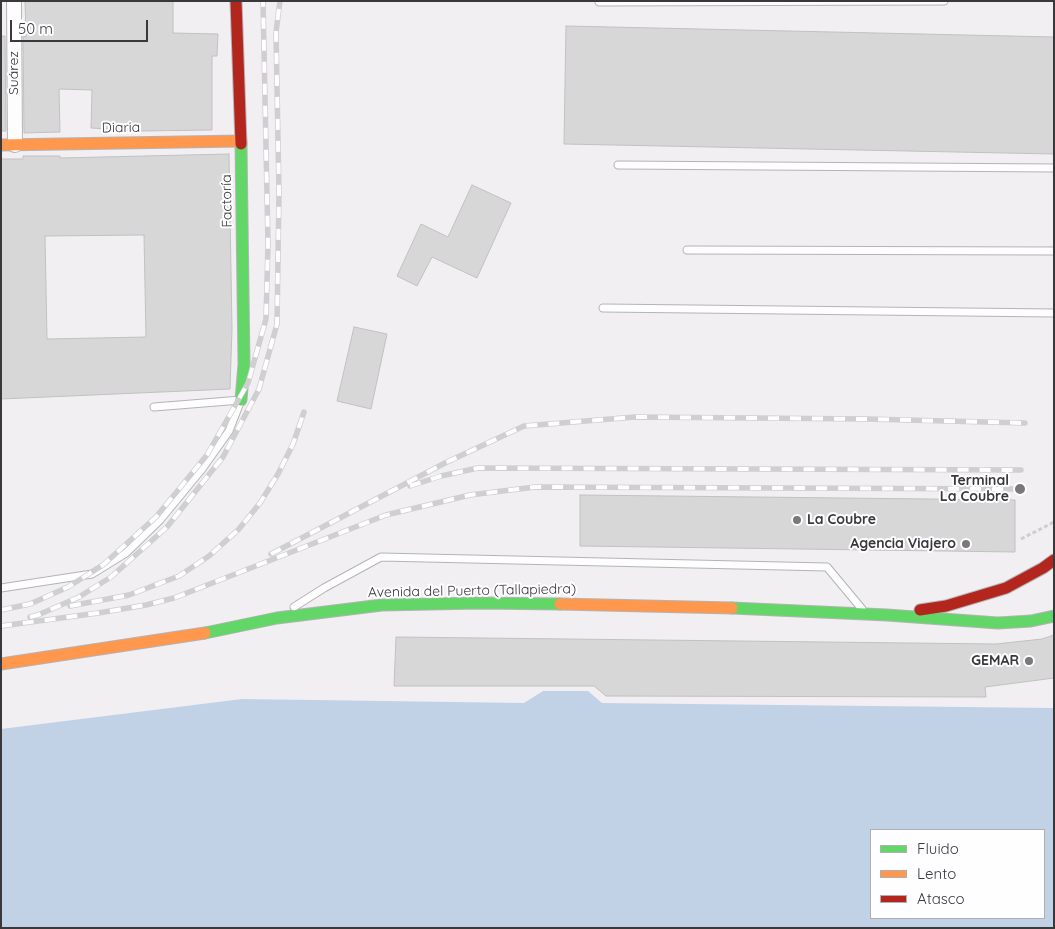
<!DOCTYPE html>
<html>
<head>
<meta charset="utf-8">
<style>
	body { margin:0 }
	#map { position:relative; width:1055px; height:929px; overflow:hidden; background:#f1eff2; font-family:Quicksand,sans-serif }
	canvas { display:block }
	.frame { position:absolute; inset:0; border:2px solid #3a383a; pointer-events:none }
	.legend { position:absolute; left:870px; top:829px; width:175px; height:90px; box-sizing:border-box; background:#fefdff; border:1px solid #b0aeb0; margin:0; padding:6px 9px; list-style:none; font-size:15px; color:#3a383a }
	.legend li { display:flex; align-items:center; gap:10px; height:25px }
	.legend b { width:25px; border:1px solid #b0aeb0 }
	.scale { position:absolute; left:10px; top:20px; width:138px; height:22px; box-sizing:border-box; border:2px solid #3a383a; border-top:0; padding-left:6px; font-size:15px; line-height:18px; white-space:nowrap; color:#3a383a; -webkit-text-stroke:4px #fefdff; paint-order:stroke }
</style>
</head>
<body>
<div id="map">
<canvas width="1055" height="929"></canvas>
<div class="frame"></div>
<ul class="legend">
<li><b style="height:6px;background:#63d668"></b>Fluido</li>
<li><b style="height:6px;background:#ff974d"></b>Lento</li>
<li><b style="height:6px;background:#b3261e"></b>Atasco</li>
</ul>
<div class="scale">50 m</div>
</div>
<script>
const ctx = document.querySelector('canvas').getContext('2d');
ctx.lineJoin = 'round';
function paint(path, color) { ctx.fillStyle = color; ctx.fill(path, 'evenodd'); }
const shape = rows => new Path2D(rows.map(r => 'M' + r).join(''));
function stroke(path, color, width, dash) { ctx.strokeStyle = color; ctx.lineWidth = width; ctx.lineCap = dash ? 'butt' : 'round'; ctx.setLineDash(dash || []); ctx.stroke(path); }
function drawText(font, color, halo, rows, align = 'center') {
  ctx.font = font + ' Quicksand,sans-serif'; ctx.lineWidth = 4; ctx.setLineDash([]); ctx.textBaseline = 'middle'; ctx.strokeStyle = halo; ctx.fillStyle = color; for (const [text, x, y, turn = 0] of rows) {
    ctx.save(); ctx.translate(x, y); ctx.rotate((+turn || 0) * Math.PI / 180); ctx.textAlign = isNaN(turn) ? turn : align; if (halo) ctx.strokeText(text, 0, 0); ctx.fillText(text, 0, 0); ctx.restore();
  }
}
paint(shape([
	[543,691,588,691,602,703,1054,708,1054,928,1,928,1,729,242,699,524,703],
	[871,830,1044,830,1044,918,871,918]
]), '#c1d2e7');
const building = shape([
	[25,1,173,1,173,33,218,34,217,56,212,56,212,130,140,131,91,128,92,90,59,89,60,132,24,133,23,36,26,37,25,1],
	[566,26,1054,37,1054,154,564,144,566,26],
	[1,36,5,36,6,131,1,131,1,36],
	[229,154,232,329,230,389,1,399,1,159,23,159,23,156,60,156,60,158,229,154],
	[144,235,146,337,47,339,45,236,144,235],
	[472,185,511,203,477,278,432,257,417,286,397,276,421,224,448,237,472,185],
	[354,327,387,334,371,409,337,401,354,327],
	[580,495,1015,500,1015,552,580,546,580,495],
	[1054,635,1054,678,985,687,986,697,606,696,594,686,394,686,396,637,996,644,1042,639,1054,635]
]);
paint(building, '#d8d7d8');
stroke(building, '#c2c0c2', 1);
const lane = shape([
	[599,2,944,1],
	[618,165,1054,168],
	[687,250,1054,251],
	[603,308,1054,313],
	[1,588,92,574,126,553,160,520,202,469,229,431,241,400,154,407],
	[294,607,324,588,381,557,827,567,862,609]
]);
const street = shape([
	[14,1,15,145]
]);
const fast = shape([
	[241,400,244,364,241,144],
	[732,608,887,615,998,623,1031,621,1054,616],
	[205,633,277,618,382,605,480,603,560,604]
]);
const slow = shape([
	[1,145,241,141],
	[560,604,732,608],
	[1,664,205,633]
]);
const jam = shape([
	[236,1,241,144],
	[920,610,946,606,1006,588,1043,568,1054,560]
]);
stroke(lane, '#b4b3b6', 9);
stroke(street, '#b4b3b6', 16);
stroke(fast, '#b4b3b6', 13);
stroke(slow, '#b4b3b6', 13);
stroke(jam, '#b4b3b6', 13);
stroke(shape([
	[1021,539,1054,522]
]), '#cfcecf', 3, [4, 2.5]);
stroke(lane, '#fdfdfd', 7);
stroke(street, '#fdfdfd', 14);
stroke(fast, '#63d668', 11);
stroke(slow, '#ff974d', 11);
stroke(jam, '#b3261e', 11);
const rail = shape([
	[410,486,441,476,478,468,1021,470],
	[271,554,445,463,524,426,635,417,867,419,1025,423],
	[70,606,129,595,179,576,209,556,239,529,260,503,278,474,293,444,304,412],
	[1,610,30,604,68,587,103,565,156,517,207,455,248,383,266,319,268,244,263,1],
	[30,617,38,615,79,597,111,577,167,527,223,457,259,389,277,324,279,193,276,32,280,1],
	[1,626,98,613,146,605,174,598,386,515,470,495,535,487,1020,489]
]);
stroke(rail, '#cfcfcf', 5.5);
stroke(rail, '#fefdff', 4, [11]);
for (const [x, y, r, color] of [
	[1020,489,6,"#7a787a"],
	[797,520,5,"#7a787a"],
	[966,544,5,"#7a787a"],
	[1029,661,5,"#7a787a"]
]) { const dot = new Path2D(); dot.arc(x, y, r, 0, 2 * Math.PI); ctx.fillStyle = color; ctx.fill(dot); stroke(dot, '#fefdff', 2); }
drawText('14px', '#3a383a', '#fefdff', [
	["Suárez",14,73,-90],
	["Diaria",121,128,-1],
	["Factoría",227,201,-91],
	["Avenida del Puerto (Tallapiedra)",472,591,-1]
]);
drawText('bold 14px', '#3a383a', '#fefdff', [
	["Terminal",1009,481],
	["La Coubre",1009,497],
	["La Coubre",807,520,"left"],
	["Agencia Viajero",956,544],
	["GEMAR",1019,661]
], 'right');
</script>
</body>
</html>
